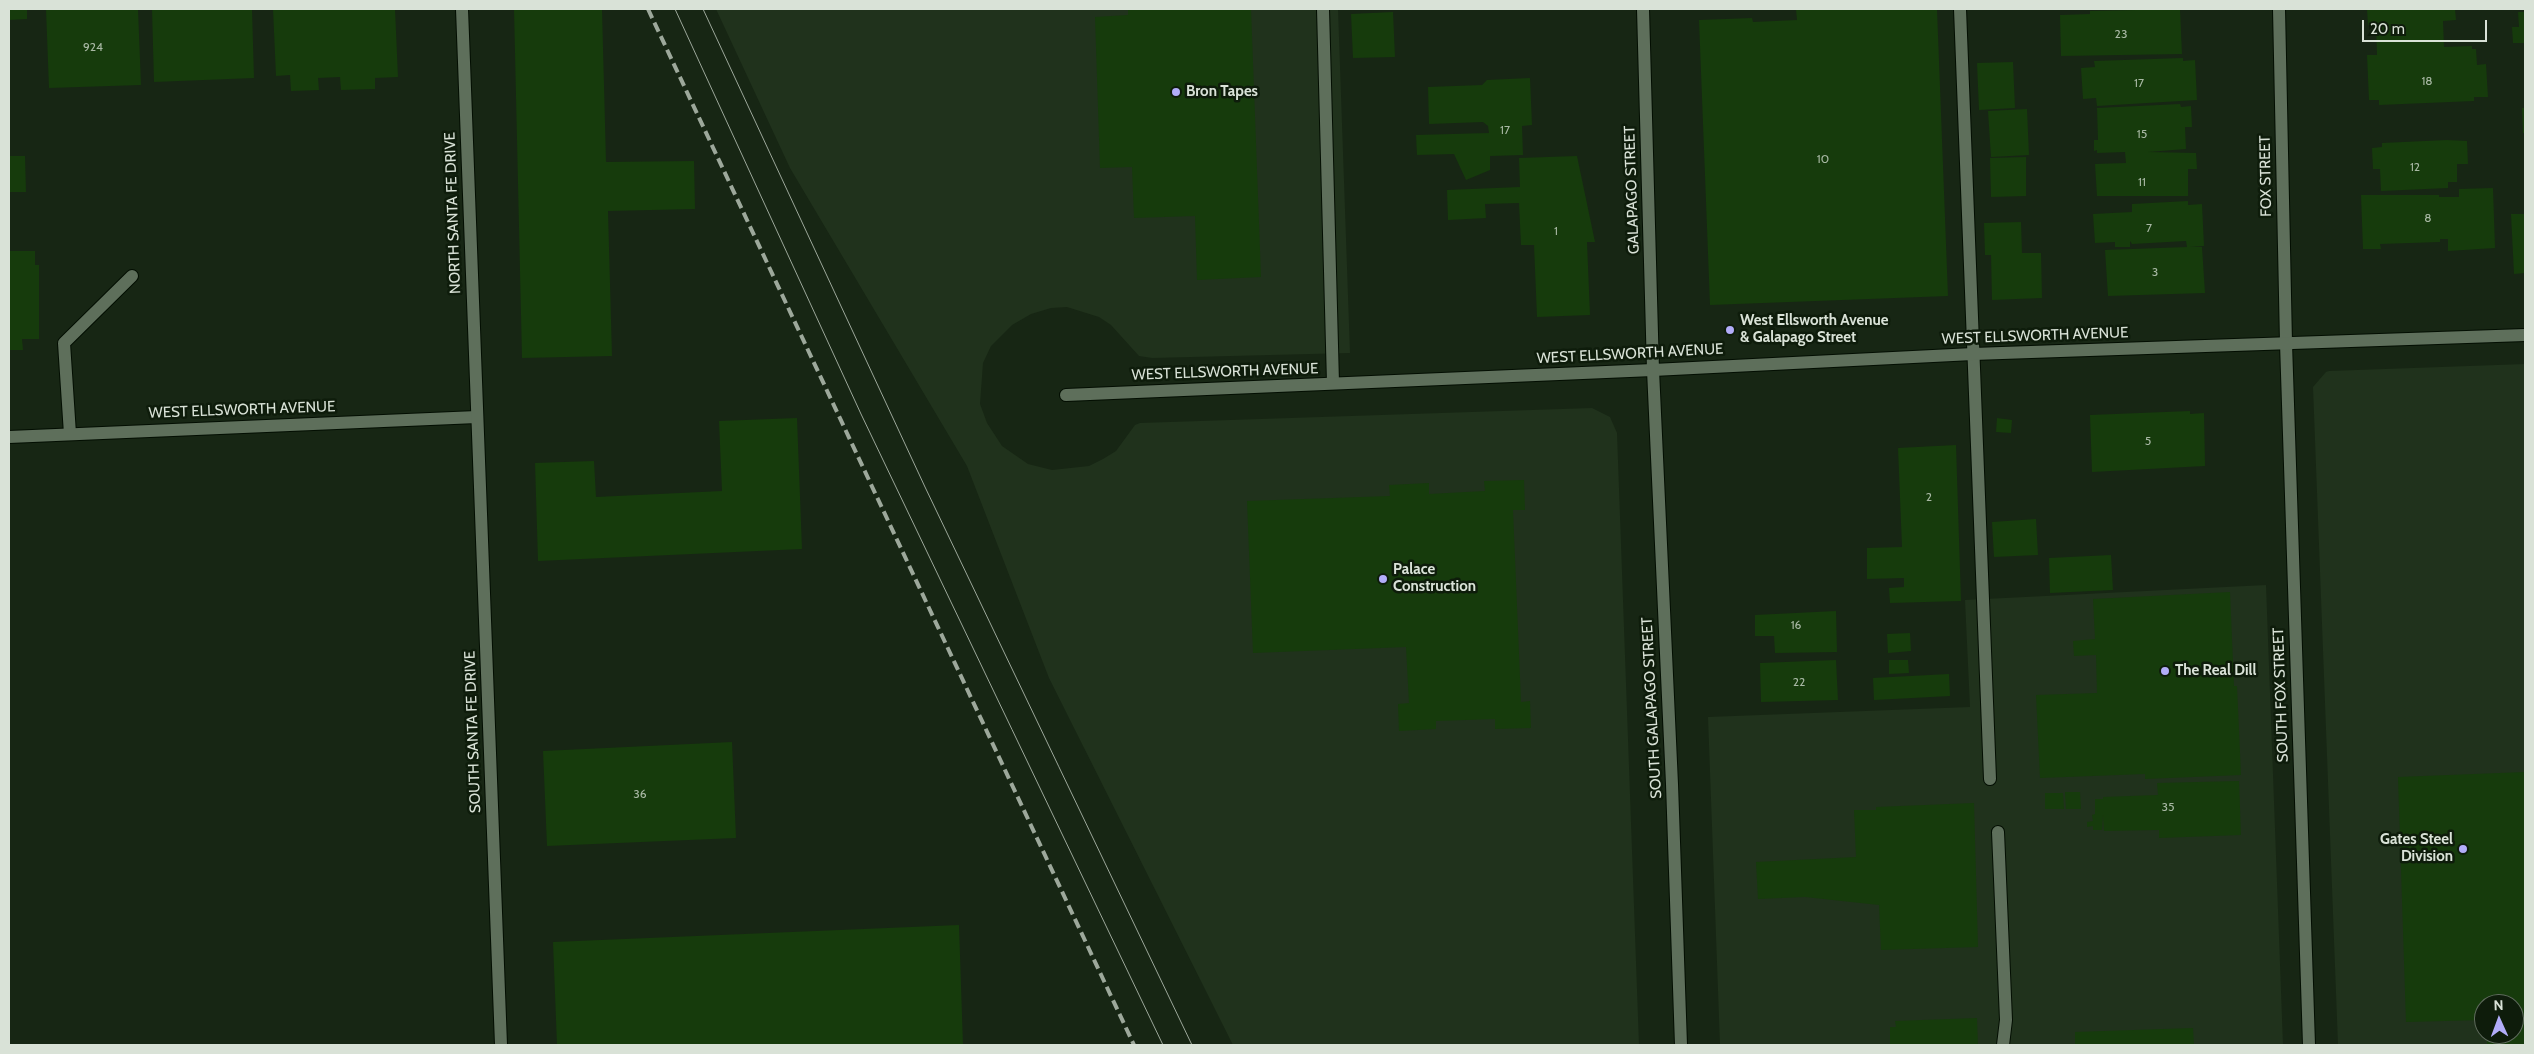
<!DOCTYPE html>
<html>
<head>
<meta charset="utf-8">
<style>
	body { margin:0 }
	#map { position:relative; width:2534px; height:1054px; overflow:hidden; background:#172614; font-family:Cabin,sans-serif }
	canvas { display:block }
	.frame { position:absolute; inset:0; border:10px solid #d9e2d7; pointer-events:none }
	.north { position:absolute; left:2474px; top:994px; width:50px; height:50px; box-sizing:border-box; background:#0e1c0b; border:1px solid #5f6b5d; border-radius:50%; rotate:358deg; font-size:14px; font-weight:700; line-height:20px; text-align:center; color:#d9e2d7 }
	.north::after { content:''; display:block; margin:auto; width:18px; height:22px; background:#b2adf9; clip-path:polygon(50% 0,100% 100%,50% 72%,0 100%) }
	.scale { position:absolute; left:2362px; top:20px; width:125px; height:22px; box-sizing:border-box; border:2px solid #d9e2d7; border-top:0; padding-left:6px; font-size:15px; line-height:18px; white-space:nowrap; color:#d9e2d7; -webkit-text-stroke:4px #0e1c0b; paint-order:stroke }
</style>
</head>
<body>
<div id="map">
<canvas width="2534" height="1054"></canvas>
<div class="frame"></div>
<div class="north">N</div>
<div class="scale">20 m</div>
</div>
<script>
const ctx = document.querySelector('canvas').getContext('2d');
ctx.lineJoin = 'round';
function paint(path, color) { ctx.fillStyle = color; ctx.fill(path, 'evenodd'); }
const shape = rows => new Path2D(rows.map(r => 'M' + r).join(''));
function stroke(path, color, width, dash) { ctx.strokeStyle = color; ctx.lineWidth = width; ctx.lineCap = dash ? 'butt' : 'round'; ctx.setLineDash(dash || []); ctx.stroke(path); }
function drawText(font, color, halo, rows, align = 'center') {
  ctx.font = font + ' Cabin,sans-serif'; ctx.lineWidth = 5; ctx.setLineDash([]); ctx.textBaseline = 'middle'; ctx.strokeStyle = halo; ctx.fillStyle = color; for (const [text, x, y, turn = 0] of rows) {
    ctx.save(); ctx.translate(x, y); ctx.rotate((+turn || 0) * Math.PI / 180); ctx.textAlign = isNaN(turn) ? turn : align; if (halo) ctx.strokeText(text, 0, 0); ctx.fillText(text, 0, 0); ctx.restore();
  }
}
paint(shape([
	[716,9,1338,9,1350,353,1152,358,1139,356,1111,325,1099,317,1067,307,1051,308,1031,314,1012,325,991,346,983,363,980,404,987,423,1002,446,1028,464,1052,470,1089,466,1103,459,1116,451,1135,425,1140,423,1592,408,1610,417,1617,433,1639,1045,1233,1045,1049,678,967,466,790,168],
	[2525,364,2525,1045,2338,1045,2313,387,2326,372,2329,371],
	[2484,1004,2514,1004,2514,1034,2484,1034],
	[2266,585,2283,1045,1720,1045,1708,717,1970,707,1965,600]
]), '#20321c');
paint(shape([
	[9,9,27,9,27,19,9,20],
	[46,9,138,9,141,85,49,88],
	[152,9,252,9,254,78,154,82],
	[273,9,395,9,398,77,375,78,375,89,341,90,340,77,318,78,319,90,291,91,290,75,276,76],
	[514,9,602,9,606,162,694,161,695,209,608,211,612,356,522,358],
	[1128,9,1251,9,1261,277,1197,280,1195,216,1134,218,1132,167,1100,168,1095,17,1128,15],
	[1796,9,1937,9,1948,296,1710,305,1699,20,1752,18,1753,22,1797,20],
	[2180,9,2182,54,2061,56,2060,15,2090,14,2090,11],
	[2367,9,2455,9,2456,20,2443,21,2444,47,2472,46,2472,49,2476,49,2477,65,2486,64,2488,97,2474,97,2474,101,2379,105,2379,100,2369,100,2367,55,2377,55,2376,25,2368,25],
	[1393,12,1395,57,1353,58,1351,14],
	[2518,12,2525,12,2525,43,2513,43,2512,27,2519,27],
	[2183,58,2183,61,2195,60,2197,100,2097,106,2096,98,2083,99,2081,68,2095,67,2094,61],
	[2013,62,2015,108,1979,110,1977,63],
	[1530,78,1532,125,1522,126,1523,155,1490,156,1490,170,1466,180,1454,154,1417,155,1416,135,1489,133,1488,126,1483,122,1429,124,1428,87,1482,85,1487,80],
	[2180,104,2181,107,2191,106,2192,127,2185,127,2186,149,2148,152,2196,153,2197,169,2188,169,2188,196,2097,196,2095,164,2126,163,2125,152,2097,153,2097,150,2094,151,2094,140,2098,140,2097,108],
	[2522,108,2525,108,2525,133,2523,133],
	[2027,109,2029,155,1991,157,1988,111],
	[2447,140,2467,141,2468,164,2457,164,2457,182,2448,182,2448,188,2381,191,2380,169,2373,169,2372,148,2382,147,2382,143],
	[9,156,25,156,26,192,9,192],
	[1577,156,1595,242,1587,242,1590,315,1537,317,1534,245,1521,245,1519,203,1485,204,1486,218,1448,220,1447,190,1520,187,1519,158],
	[2026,157,2026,196,1991,197,1990,158],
	[2493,188,2495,248,2448,251,2448,239,2440,239,2440,242,2380,244,2381,249,2363,249,2361,195,2439,195,2439,197,2459,197,2459,189],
	[2188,201,2188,205,2202,204,2204,246,2190,247,2202,247,2205,293,2108,296,2105,250,2187,247,2186,241,2132,244,2130,241,2130,247,2115,247,2115,242,2095,243,2093,214,2132,212,2132,204],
	[2511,214,2525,214,2525,273,2514,274],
	[2021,222,2022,253,2041,253,2042,298,1992,300,1991,255,1985,255,1984,223],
	[9,251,35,251,35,265,39,265,39,339,22,339,23,350,9,350],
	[2190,411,2190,414,2204,413,2205,466,2092,472,2090,415],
	[797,418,802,549,538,561,535,463,594,461,596,497,722,491,719,421],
	[1997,418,2012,420,2011,433,1996,432],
	[1956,445,1961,601,1890,603,1889,588,1904,587,1904,578,1867,579,1867,548,1902,547,1898,448],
	[1524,480,1525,510,1513,510,1521,702,1530,701,1531,728,1495,729,1495,719,1436,721,1436,729,1399,731,1398,704,1409,703,1406,647,1253,653,1247,501,1390,496,1389,485,1429,483,1429,494,1485,491,1484,481],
	[2036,519,2038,555,1994,557,1992,522],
	[2111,555,2113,590,2050,593,2049,558],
	[2230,592,2234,686,2237,686,2241,775,2145,779,2145,774,2040,778,2036,695,2097,693,2096,655,2074,656,2073,641,2095,639,2093,599],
	[1836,611,1837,652,1775,653,1774,636,1755,636,1755,615],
	[1910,633,1911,651,1888,653,1887,634],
	[1836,660,1838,700,1761,702,1760,663],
	[1889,660,1908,660,1909,673,1889,674],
	[1949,674,1950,696,1874,700,1873,678],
	[732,742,736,838,547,846,543,751],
	[2525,772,2525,1045,2487,1045,2487,1034,2514,1034,2514,1004,2484,1004,2484,1020,2406,1022,2398,777],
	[2239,781,2241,835,2159,838,2159,830,2104,831,2103,815,2102,830,2093,830,2093,826,2087,827,2087,822,2093,821,2092,815,2095,814,2095,799,2103,799,2103,797,2158,795,2157,783],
	[2065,792,2080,792,2081,809,2066,809],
	[2045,793,2063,793,2064,809,2045,809],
	[1974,803,1978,947,1881,950,1879,905,1805,897,1758,899,1756,862,1856,857,1854,810,1876,810,1876,807],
	[959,925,963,1045,557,1045,553,942],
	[1977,1018,1978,1045,1890,1045,1890,1027,1896,1027,1895,1021],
	[2193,1028,2194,1045,2075,1045,2075,1032]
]), '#163b0c');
const service = shape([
	[1323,9,1333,383],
	[1960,9,1990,779],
	[70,434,64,343,132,276],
	[1998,832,2006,1020,2003,1045]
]);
const minor = shape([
	[2279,9,2286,343,2309,1045],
	[1066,395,1653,370]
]);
const tertiary = shape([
	[1643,9,1653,370,1672,784,1681,1045],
	[1653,370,1973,354,2525,335],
	[9,437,477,417]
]);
const secondary = shape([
	[462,9,501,1045]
]);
stroke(service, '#030e02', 14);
stroke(minor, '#030e02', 14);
stroke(tertiary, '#030e02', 14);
stroke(secondary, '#030e02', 14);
stroke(service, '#5e6f5b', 12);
stroke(minor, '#5e6f5b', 12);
stroke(tertiary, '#5e6f5b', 12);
stroke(secondary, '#5e6f5b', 12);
stroke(shape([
	[675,9,861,414,1163,1045],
	[703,9,925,487,1192,1045]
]), '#9da89b', 1);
stroke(shape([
	[648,9,1134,1045]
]), '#9da89b', 4, [10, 5]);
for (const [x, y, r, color] of [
	[1176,92,5,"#b2adf9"],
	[1730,330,5,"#b2adf9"],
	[1383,579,5,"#b2adf9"],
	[2165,671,5,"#b2adf9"],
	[2463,849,5,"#b2adf9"]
]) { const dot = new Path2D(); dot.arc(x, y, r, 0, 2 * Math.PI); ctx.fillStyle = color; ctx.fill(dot); stroke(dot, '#0e1c0b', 2); }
drawText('12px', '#a8b8a4', null, [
	["23",2121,34],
	["924",93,47],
	["18",2427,81],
	["17",2139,83],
	["17",1505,130],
	["15",2142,134],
	["10",1823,159],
	["12",2415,167],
	["11",2142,182],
	["8",2428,218],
	["7",2149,228],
	["1",1556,231],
	["3",2155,272],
	["5",2148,441],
	["2",1929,497],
	["16",1796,625],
	["22",1799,682],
	["36",640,794],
	["35",2168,807]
]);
drawText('bold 15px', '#d9e2d7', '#0e1c0b', [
	["Bron Tapes",1186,92],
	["West Ellsworth Avenue",1740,321],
	["& Galapago Street",1740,338],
	["Palace",1393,570],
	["Construction",1393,587],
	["The Real Dill",2175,671],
	["Gates Steel",2453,840,"right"],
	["Division",2453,857,"right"]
], 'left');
drawText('15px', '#d9e2d7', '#0e1c0b', [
	["FOX STREET",2266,176,-91],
	["GALAPAGO STREET",1632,190,-92],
	["NORTH SANTA FE DRIVE",453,213,-92],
	["WEST ELLSWORTH AVENUE",2035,336,-2],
	["WEST ELLSWORTH AVENUE",1630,354,-3],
	["WEST ELLSWORTH AVENUE",1225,372,-2],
	["WEST ELLSWORTH AVENUE",242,410,-2],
	["SOUTH FOX STREET",2281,695,-92],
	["SOUTH GALAPAGO STREET",1652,708,-93],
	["SOUTH SANTA FE DRIVE",473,732,-92]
]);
</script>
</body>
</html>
